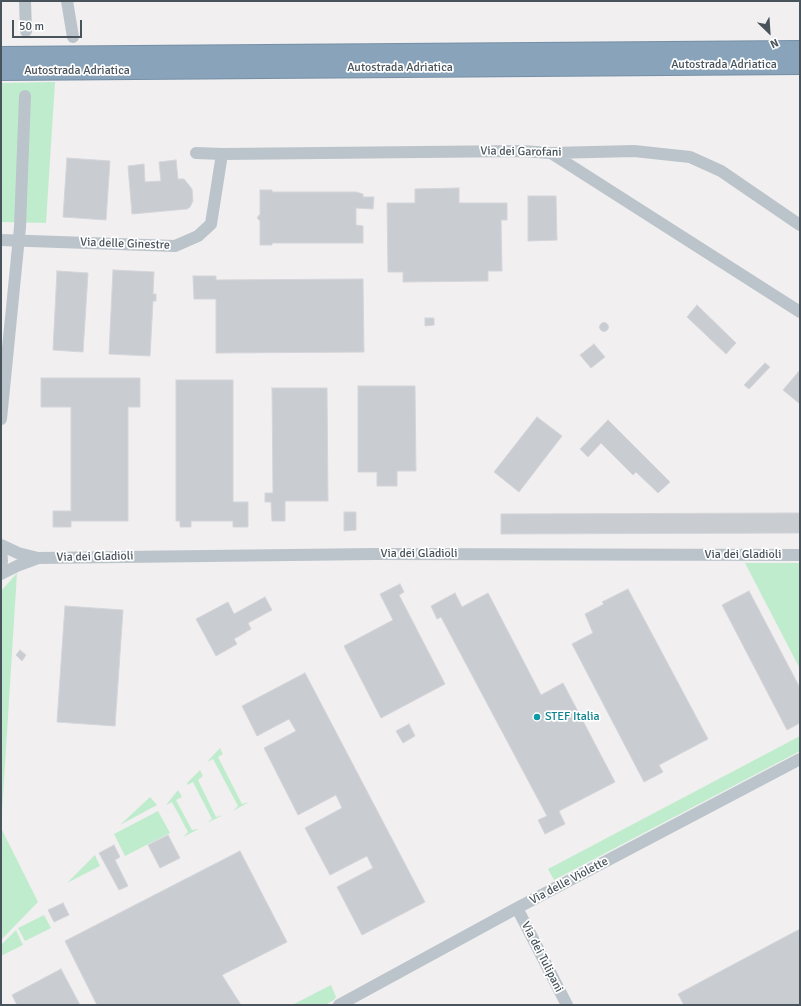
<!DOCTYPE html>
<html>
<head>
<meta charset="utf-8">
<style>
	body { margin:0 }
	#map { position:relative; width:801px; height:1006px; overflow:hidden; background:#f1efef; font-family:Signika,sans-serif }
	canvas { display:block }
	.frame { position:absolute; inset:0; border:2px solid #48535b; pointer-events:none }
	.north { position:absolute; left:749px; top:12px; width:40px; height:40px; -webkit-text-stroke:3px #fff; paint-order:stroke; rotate:155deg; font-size:11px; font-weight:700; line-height:16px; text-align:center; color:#48535b }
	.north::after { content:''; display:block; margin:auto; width:14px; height:18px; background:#48535b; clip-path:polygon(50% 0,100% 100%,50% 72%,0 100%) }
	.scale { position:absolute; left:12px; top:20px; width:70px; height:18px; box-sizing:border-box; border:2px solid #48535b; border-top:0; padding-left:5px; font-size:12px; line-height:14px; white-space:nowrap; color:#48535b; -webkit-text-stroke:3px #fff; paint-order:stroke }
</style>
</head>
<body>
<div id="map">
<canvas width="801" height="1006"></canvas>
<div class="frame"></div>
<div class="north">N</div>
<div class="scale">50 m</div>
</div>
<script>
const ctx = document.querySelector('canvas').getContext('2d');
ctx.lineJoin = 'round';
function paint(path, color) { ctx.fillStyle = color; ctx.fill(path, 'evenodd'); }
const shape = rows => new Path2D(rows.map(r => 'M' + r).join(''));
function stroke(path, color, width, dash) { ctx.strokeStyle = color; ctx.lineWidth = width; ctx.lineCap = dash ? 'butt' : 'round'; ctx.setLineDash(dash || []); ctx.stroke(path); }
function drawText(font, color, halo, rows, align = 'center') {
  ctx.font = font + ' Signika,sans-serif'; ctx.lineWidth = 3.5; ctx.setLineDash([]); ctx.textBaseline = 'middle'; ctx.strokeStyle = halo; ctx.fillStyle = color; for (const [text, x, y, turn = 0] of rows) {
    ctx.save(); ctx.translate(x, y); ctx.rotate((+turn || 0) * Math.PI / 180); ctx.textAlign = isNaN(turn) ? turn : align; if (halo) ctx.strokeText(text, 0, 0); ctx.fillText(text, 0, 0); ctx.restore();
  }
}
paint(shape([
	[55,82,46,223,1,222,1,83],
	[745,563,800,563,800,669],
	[17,573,1,828,38,902,1,940,1,591],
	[800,736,800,751,554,880,548,869],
	[220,748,223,754,218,757,242,804,249,802,233,811,238,806,213,759,207,762],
	[200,770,203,776,198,780,216,817,223,815,207,823,212,819,193,782,187,785,187,783],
	[178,790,182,797,176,800,192,830,199,829,183,837,188,832,172,802,166,805],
	[150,797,157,805,120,825],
	[158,811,170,833,125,856,114,834],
	[95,855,100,866,67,883],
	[44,915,51,928,25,941,18,928],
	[16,930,23,945,1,956,1,945],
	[331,985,336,997,334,1000,325,1005,292,1005]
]), '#c0ecce');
const building = shape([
	[67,158,110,161,106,220,63,217,67,158],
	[176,160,178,179,184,179,192,189,193,201,190,207,187,209,132,214,128,166,144,164,145,182,161,181,159,162,176,160],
	[459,188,459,203,507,203,507,220,501,220,502,271,488,271,488,281,403,282,403,272,388,272,387,203,415,203,415,189,459,188],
	[260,190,272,190,272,192,356,192,363,194,363,197,374,197,373,209,356,208,356,225,363,226,363,243,272,243,272,245,260,245,260,221,257,218,260,214,260,190],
	[528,196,556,196,557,240,528,241,528,196],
	[113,270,154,272,153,294,156,294,156,301,153,301,150,356,109,354,113,270],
	[57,271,88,273,83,352,53,350,57,271],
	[193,276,216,276,216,280,363,279,364,352,216,353,216,299,194,299,193,276],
	[697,305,736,343,726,354,687,317,697,305],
	[425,318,434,318,434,325,425,326,425,318],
	'599.5 327a4.5 4.5 0 1 1 9 0a4.5 4.5 0 1 1-9 0Z',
	[594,344,605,357,591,368,580,355,594,344],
	[765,363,770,367,749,389,744,385,765,363],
	[800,370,800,404,783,390,800,370],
	[41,378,140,378,140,407,128,407,128,521,71,521,71,527,53,527,53,511,71,511,71,407,41,407,41,378],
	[176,380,233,380,233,502,248,502,248,527,233,527,233,521,191,521,191,527,180,527,180,521,176,521,176,380],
	[358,386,415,386,416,471,397,471,397,486,377,486,377,472,358,472,358,386],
	[272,388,327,388,328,501,285,501,285,521,272,521,271,502,265,502,265,493,273,493,272,388],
	[537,417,562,436,519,492,494,472,537,417],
	[608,420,670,482,658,493,636,472,633,475,601,443,588,457,580,449,608,420],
	[344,512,356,512,356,530,344,531,344,512],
	[800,513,800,533,501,534,501,514,800,513],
	[400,584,404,592,399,595,445,684,381,718,344,646,393,620,380,594,400,584],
	[628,589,708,739,659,765,663,772,644,782,572,644,593,633,585,614,604,604,602,602,628,589],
	[749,591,800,688,800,723,787,730,722,605,749,591],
	[455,593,462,607,488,593,541,695,563,683,615,782,559,811,565,824,545,834,538,820,547,816,441,617,437,619,431,606,455,593],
	[265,597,272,610,248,623,251,629,234,639,237,644,216,656,196,619,228,602,234,614,265,597],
	[65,606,123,610,115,726,57,722,65,606],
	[20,650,26,655,22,661,16,655,20,650],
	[305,673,425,902,362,935,337,887,373,868,367,856,330,875,305,828,342,808,336,795,298,815,264,748,296,731,289,719,257,736,242,706,305,673],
	[409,724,415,736,403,743,396,731,409,724],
	[168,835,180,858,160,868,148,845,168,835],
	[114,845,120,857,115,860,128,886,119,890,99,853,114,845],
	[240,851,287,942,222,975,241,1005,97,1005,65,941,240,851],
	[63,903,69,915,54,922,48,910,63,903],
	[800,929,800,1005,684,1005,678,994,800,929],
	[61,969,80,1005,17,1005,12,995,61,969]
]);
paint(building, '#c9ccd1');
stroke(building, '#d3d5da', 1);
const highway = shape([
	[1,56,800,50],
	[1,71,800,65]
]);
stroke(highway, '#758fa6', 20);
stroke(shape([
	[25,1,26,31],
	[67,1,73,37],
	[196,153,222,154,521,151,551,153,634,151,690,157,721,171,800,225],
	[551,153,800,312],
	[20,227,25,96],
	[1,240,175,246,198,236,211,224,222,154],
	[1,419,17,257],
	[1,545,18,553,38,558,375,554,800,555],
	[1,549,2,561,1,567],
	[1,574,19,565,38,558],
	[517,908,567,1005],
	[339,1005,517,908,800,759]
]), '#bbc4cb', 12);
stroke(highway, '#89a4ba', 18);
stroke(shape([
	[17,257,20,227]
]), '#bbc4cb', 12);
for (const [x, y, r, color] of [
	[537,717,4,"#0f9aa8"]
]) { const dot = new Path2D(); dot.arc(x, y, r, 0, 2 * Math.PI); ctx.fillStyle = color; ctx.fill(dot); stroke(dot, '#fff', 1.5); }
drawText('12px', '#48535b', '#fff', [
	["Autostrada Adriatica",724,65],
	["Autostrada Adriatica",400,68],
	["Autostrada Adriatica",77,71],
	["Via dei Garofani",521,152,1],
	["Via delle Ginestre",125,244,2],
	["Via dei Gladioli",419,554],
	["Via dei Gladioli",743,555],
	["Via dei Gladioli",95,557,-1],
	["Via delle Violette",569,881,-28],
	["Via dei Tulipani",542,957,63]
]);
drawText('12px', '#0d838f', '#fff', [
	["STEF Italia",545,717]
], 'left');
</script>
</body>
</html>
